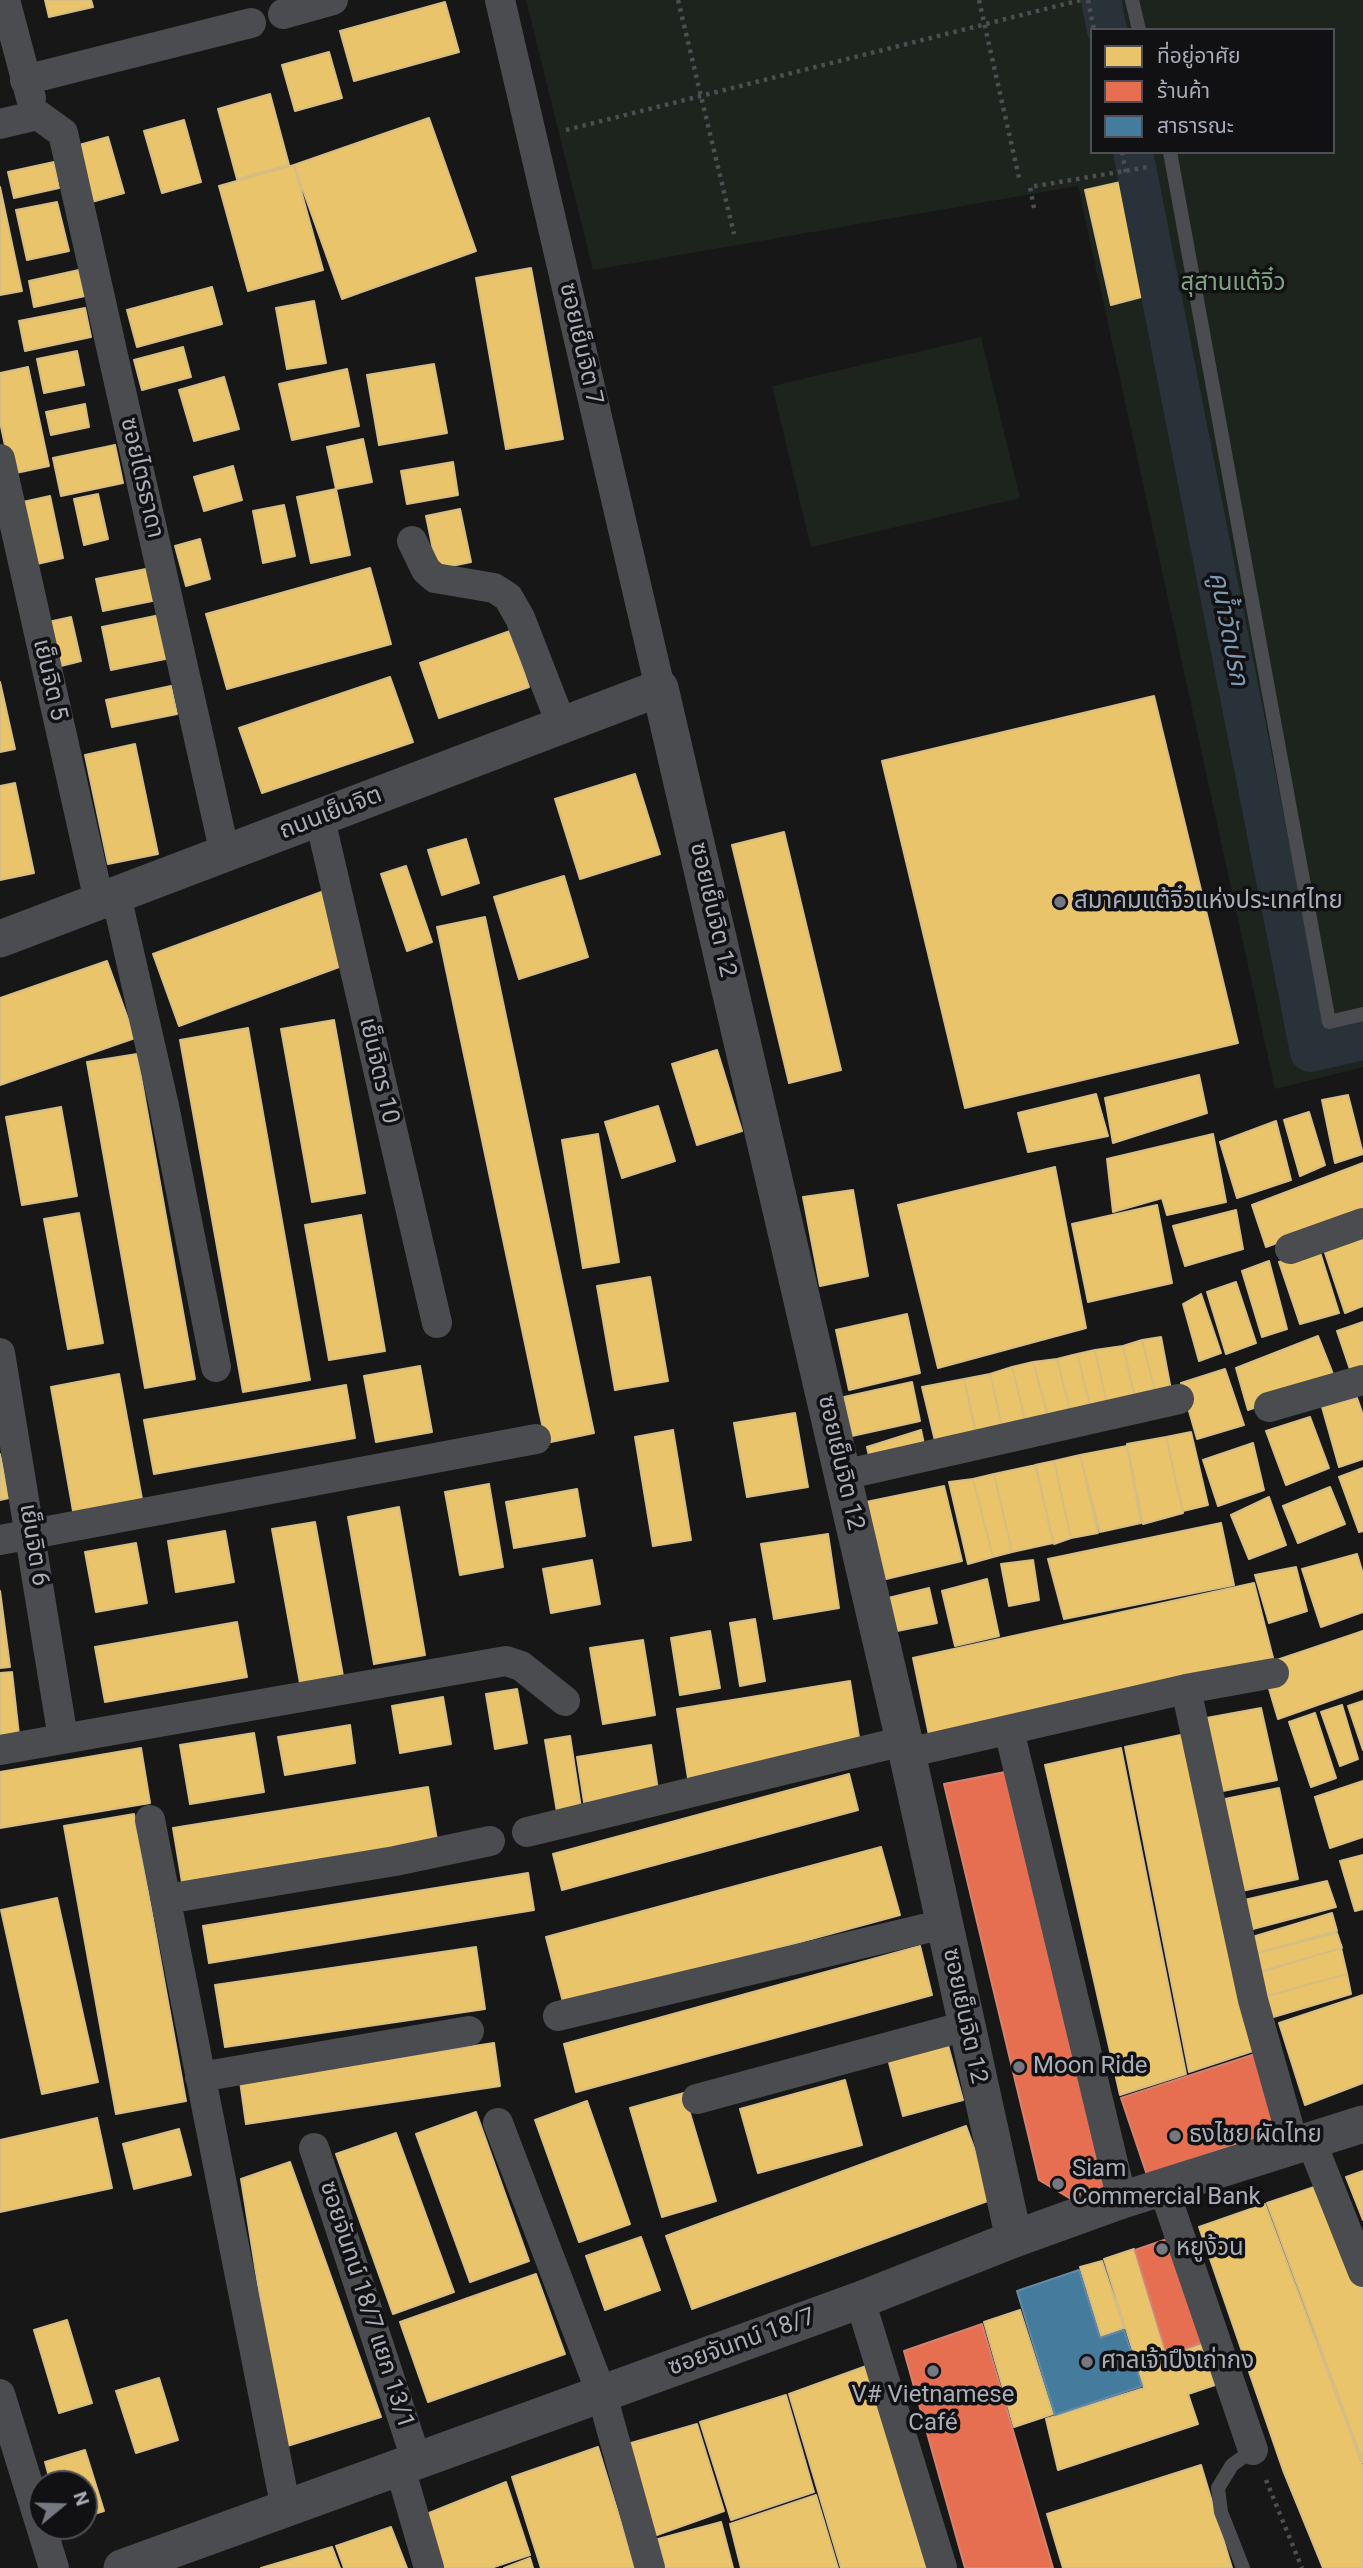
<!DOCTYPE html>
<html>
<head>
<meta charset="utf-8">
<style>
	body { margin:0 }
	#map { position:relative; width:1363px; height:2568px; overflow:hidden; background:#171717; font-family:Roboto,"Noto Sans Thai",sans-serif }
	canvas { display:block }
	.legend { position:absolute; left:1090px; top:28px; width:245px; height:126px; box-sizing:border-box; background:#111113; border:2px solid #4d4f55; margin:0; padding:9px 12px; list-style:none; font-size:21px; color:#a8adb8 }
	.legend li { display:flex; align-items:center; gap:14px; height:35px }
	.legend b { width:35px; border:2px solid #4d4f55 }
	.north { position:absolute; left:28px; top:2470px; width:70px; height:70px; box-sizing:border-box; background:#111113; border:2px solid #4d4f55; border-radius:50%; rotate:71deg; font-size:19px; font-weight:700; line-height:28px; text-align:center; color:#a8adb8 }
	.north::after { content:''; display:block; margin:auto; width:24px; height:32px; background:#757880; clip-path:polygon(50% 0,100% 100%,50% 72%,0 100%) }
</style>
</head>
<body>
<div id="map">
<canvas width="1363" height="2568"></canvas>
<ul class="legend">
<li><b style="height:19px;background:#e9c46a"></b>ที่อยู่อาศัย</li>
<li><b style="height:19px;background:#e76f51"></b>ร้านค้า</li>
<li><b style="height:19px;background:#457b9d"></b>สาธารณะ</li>
</ul>
<div class="north">N</div>
</div>
<script>
const ctx = document.querySelector('canvas').getContext('2d');
ctx.lineJoin = 'round';
function paint(path, color) { ctx.fillStyle = color; ctx.fill(path, 'evenodd'); }
const shape = rows => new Path2D(rows.map(r => 'M' + r).join(''));
function stroke(path, color, width, dash) { ctx.strokeStyle = color; ctx.lineWidth = width; ctx.lineCap = dash ? 'butt' : 'round'; ctx.setLineDash(dash || []); ctx.stroke(path); }
function drawText(font, color, halo, rows, align = 'center') {
  ctx.font = font + ' Roboto,"Noto Sans Thai",sans-serif'; ctx.lineWidth = 7; ctx.setLineDash([]); ctx.textBaseline = 'middle'; ctx.strokeStyle = halo; ctx.fillStyle = color; for (const [text, x, y, turn = 0] of rows) {
    ctx.save(); ctx.translate(x, y); ctx.rotate((+turn || 0) * Math.PI / 180); ctx.textAlign = isNaN(turn) ? turn : align; if (halo) ctx.strokeText(text, 0, 0); ctx.fillText(text, 0, 0); ctx.restore();
  }
}
paint(shape([
	[526,0,1363,0,1363,1067,1275,1089,1078,186,593,270],
	[1092,30,1333,30,1333,152,1092,152],
	[981,337,1020,498,811,547,772,386]
]), '#1d241e');
const homes = shape([
	[45,0,91,0,93,7,49,17,45,0],
	[445,2,459,52,354,81,340,31,445,2],
	[329,52,342,98,295,111,282,65,329,52],
	[270,94,289,165,237,179,218,109,270,94],
	[429,118,476,251,342,299,294,165,429,118],
	[184,120,201,182,162,193,144,131,184,120],
	[108,137,124,193,88,203,72,147,108,137],
	[54,162,59,188,14,198,8,172,54,162],
	[294,165,323,270,248,291,219,186,294,165],
	[1125,181,1149,295,1111,305,1085,190,1125,181],
	[0,187,22,291,0,295,0,187],
	[57,202,69,251,27,260,16,210,57,202],
	[531,268,563,439,506,449,476,278,531,268],
	[79,270,85,296,34,307,29,281,79,270],
	[212,287,222,324,137,347,127,310,212,287],
	[314,301,326,363,287,369,276,308,314,301],
	[85,308,91,337,25,351,19,321,85,308],
	[183,347,191,377,142,390,134,360,183,347],
	[77,351,84,385,44,393,37,359,77,351],
	[434,364,447,433,379,445,367,375,434,364],
	[28,367,49,466,11,474,0,422,0,373,28,367],
	[347,369,359,426,292,440,279,384,347,369],
	[224,377,239,429,194,441,179,390,224,377],
	[85,404,89,427,51,435,46,412,85,404],
	[363,439,372,482,336,489,327,447,363,439],
	[115,445,123,483,61,496,53,458,115,445],
	[453,462,458,495,407,504,401,471,453,462],
	[233,466,242,500,204,511,194,477,233,466],
	[336,489,350,555,311,563,297,497,336,489],
	[98,494,108,539,84,545,74,499,98,494],
	[50,496,63,558,37,564,23,502,50,496],
	[284,505,295,556,263,563,253,511,284,505],
	[460,509,471,562,437,569,426,516,460,509],
	[200,539,210,579,186,586,175,546,200,539],
	[151,568,157,600,103,611,96,579,151,568],
	[370,568,391,644,227,689,206,614,370,568],
	[160,615,170,658,111,670,102,627,160,615],
	[71,617,81,661,53,668,44,623,71,617],
	[510,631,529,687,439,718,420,663,510,631],
	[390,677,413,742,262,793,239,728,390,677],
	[0,682,15,749,0,752,0,682],
	[171,686,177,714,112,727,106,700,171,686],
	[1154,696,1238,1043,965,1108,882,761,1154,696],
	[135,744,158,854,108,864,85,755,135,744],
	[635,774,660,854,580,879,555,799,635,774],
	[15,783,34,873,0,880,0,786,15,783],
	[784,832,841,1070,789,1083,732,845,784,832],
	[466,839,479,883,442,895,428,850,466,839],
	[406,866,432,942,407,951,381,874,406,866],
	[564,876,588,957,519,979,494,897,564,876],
	[324,891,350,963,179,1026,153,954,324,891],
	[485,917,594,1433,546,1443,437,927,485,917],
	[107,961,135,1038,0,1085,0,998,107,961],
	[334,1020,365,1193,312,1202,281,1029,334,1020],
	[248,1028,310,1380,243,1392,180,1040,248,1028],
	[717,1050,742,1131,697,1145,672,1064,717,1050],
	[137,1054,195,1379,145,1388,87,1062,137,1054],
	[1199,1075,1207,1113,1113,1143,1105,1098,1199,1075],
	[1096,1094,1108,1136,1028,1152,1018,1113,1096,1094],
	[1348,1095,1363,1154,1335,1163,1322,1100,1348,1095],
	[658,1106,675,1161,622,1178,605,1122,658,1106],
	[61,1107,77,1196,22,1205,6,1117,61,1107],
	[1309,1112,1325,1165,1300,1176,1284,1120,1309,1112],
	[1276,1121,1291,1180,1237,1198,1220,1142,1276,1121],
	[598,1134,619,1262,583,1268,562,1140,598,1134],
	[1213,1134,1226,1202,1167,1215,1162,1198,1113,1212,1107,1159,1213,1134],
	[1363,1163,1363,1212,1266,1247,1252,1205,1363,1163],
	[1055,1167,1086,1328,938,1368,898,1205,1055,1167],
	[853,1190,868,1276,820,1286,803,1197,853,1190],
	[1157,1205,1172,1283,1088,1302,1072,1224,1157,1205],
	[1236,1210,1243,1249,1185,1266,1173,1226,1236,1210],
	[79,1213,103,1343,68,1349,44,1219,79,1213],
	[361,1215,385,1351,329,1360,305,1225,361,1215],
	[1363,1236,1363,1306,1345,1313,1324,1250,1363,1236],
	[1319,1249,1339,1313,1300,1324,1279,1262,1319,1249],
	[1269,1261,1287,1329,1262,1337,1242,1271,1269,1261],
	[650,1277,668,1381,615,1390,597,1286,650,1277],
	[1236,1282,1256,1343,1226,1354,1207,1292,1236,1282],
	[1201,1294,1221,1353,1199,1361,1183,1304,1201,1294],
	[907,1314,920,1373,849,1390,836,1330,907,1314],
	[1363,1322,1363,1391,1358,1393,1337,1331,1363,1322],
	[1318,1336,1335,1379,1248,1410,1236,1368,1318,1336],
	[1161,1337,1171,1390,1156,1394,1142,1340,1161,1337],
	[1142,1340,1156,1394,1135,1399,1123,1346,1142,1340],
	[1123,1346,1135,1398,1107,1405,1095,1350,1123,1346],
	[1095,1350,1107,1405,1091,1409,1077,1354,1095,1350],
	[1077,1354,1091,1409,1071,1414,1057,1359,1077,1354],
	[1057,1359,1071,1414,1049,1420,1033,1362,1057,1359],
	[1033,1362,1048,1417,1026,1424,1012,1367,1033,1362],
	[420,1366,432,1432,376,1442,364,1376,420,1366],
	[1012,1367,1026,1424,1003,1430,990,1374,1012,1367],
	[1225,1369,1244,1425,1197,1439,1181,1383,1225,1369],
	[119,1374,144,1510,75,1522,51,1387,119,1374],
	[990,1374,1003,1430,977,1436,964,1379,990,1374],
	[964,1379,976,1436,936,1445,922,1387,964,1379],
	[912,1382,920,1421,852,1436,844,1397,912,1382],
	[346,1385,355,1438,154,1474,144,1420,346,1385],
	[1357,1398,1363,1415,1363,1459,1339,1467,1322,1407,1357,1398],
	[795,1413,808,1487,747,1497,734,1423,795,1413],
	[1310,1417,1329,1468,1286,1485,1266,1431,1310,1417],
	[673,1430,691,1540,653,1546,635,1437,673,1430],
	[921,1430,928,1463,874,1478,867,1447,921,1430],
	[1191,1432,1208,1505,1183,1511,1166,1437,1191,1432],
	[1166,1437,1183,1513,1143,1524,1127,1444,1166,1437],
	[1253,1443,1264,1490,1218,1506,1203,1460,1253,1443],
	[1127,1446,1141,1523,1100,1532,1080,1455,1127,1446],
	[0,1454,9,1498,0,1500,0,1454],
	[1080,1455,1098,1533,1071,1538,1054,1461,1080,1455],
	[1054,1461,1071,1538,1054,1544,1035,1465,1054,1461],
	[1036,1465,1053,1543,1012,1552,994,1474,1036,1465],
	[1363,1468,1363,1531,1359,1532,1339,1477,1363,1468],
	[994,1474,1012,1552,993,1557,973,1479,994,1474],
	[973,1479,993,1557,968,1564,949,1482,973,1479],
	[489,1484,503,1567,460,1575,445,1492,489,1484],
	[944,1486,962,1561,886,1579,866,1502,944,1486],
	[1330,1487,1345,1524,1298,1543,1283,1506,1330,1487],
	[577,1489,585,1536,514,1548,506,1502,577,1489],
	[1269,1497,1286,1545,1249,1559,1231,1515,1269,1497],
	[399,1507,425,1655,374,1664,348,1517,399,1507],
	[315,1522,343,1676,300,1683,272,1529,315,1522],
	[1221,1523,1234,1585,1064,1619,1048,1559,1221,1523],
	[225,1531,234,1582,176,1592,168,1541,225,1531],
	[828,1534,839,1608,774,1619,761,1544,828,1534],
	[136,1543,147,1603,96,1612,85,1552,136,1543],
	[1357,1554,1363,1574,1363,1612,1321,1627,1302,1569,1357,1554],
	[592,1560,600,1604,551,1613,543,1569,592,1560],
	[1033,1560,1039,1600,1009,1606,1001,1564,1033,1560],
	[1296,1567,1307,1611,1269,1623,1255,1575,1296,1567],
	[987,1579,999,1636,955,1646,942,1591,987,1579],
	[1254,1583,1274,1662,929,1735,913,1658,1254,1583],
	[929,1588,937,1623,892,1632,884,1599,929,1588],
	[0,1591,10,1667,0,1668,0,1591],
	[755,1619,765,1681,740,1686,730,1623,755,1619],
	[237,1622,247,1677,105,1702,95,1647,237,1622],
	[710,1631,720,1688,680,1695,671,1638,710,1631],
	[1363,1631,1363,1689,1278,1719,1262,1665,1363,1631],
	[643,1640,655,1715,603,1724,590,1648,643,1640],
	[12,1672,19,1735,0,1737,0,1673,12,1672],
	[850,1681,861,1750,688,1778,677,1709,850,1681],
	[517,1689,527,1743,495,1749,486,1694,517,1689],
	[443,1697,451,1744,400,1753,392,1706,443,1697],
	[1363,1701,1363,1750,1348,1706,1363,1701],
	[1342,1705,1358,1759,1340,1766,1321,1712,1342,1705],
	[1261,1708,1277,1780,1218,1792,1201,1719,1261,1708],
	[1315,1713,1336,1778,1311,1787,1289,1722,1315,1713],
	[350,1725,355,1763,285,1775,278,1737,350,1725],
	[254,1733,264,1792,190,1804,180,1745,254,1733],
	[1190,1733,1256,2050,1189,2072,1125,1747,1190,1733],
	[570,1736,581,1808,557,1812,545,1740,570,1736],
	[651,1745,658,1790,584,1802,577,1757,651,1745],
	[141,1748,150,1803,0,1828,0,1772,141,1748],
	[1121,1748,1186,2074,1120,2095,1045,1765,1121,1748],
	[849,1774,858,1810,562,1890,553,1854,849,1774],
	[1363,1781,1363,1837,1330,1848,1315,1797,1363,1781],
	[428,1787,438,1846,183,1888,173,1828,428,1787],
	[1279,1788,1298,1879,1237,1892,1220,1800,1279,1788],
	[134,1814,186,2101,116,2114,64,1826,134,1814],
	[881,1847,900,1915,564,2006,546,1937,881,1847],
	[1363,1855,1363,1909,1355,1911,1340,1861,1363,1855],
	[528,1873,534,1910,209,1963,203,1926,528,1873],
	[1327,1881,1336,1907,1249,1930,1240,1901,1327,1881],
	[57,1898,98,2082,42,2094,1,1910,57,1898],
	[1332,1913,1337,1931,1254,1954,1249,1938,1332,1913],
	[1337,1933,1342,1948,1258,1972,1254,1954,1337,1933],
	[920,1946,932,1995,576,2092,564,2044,920,1946],
	[476,1947,485,2009,225,2047,215,1985,476,1947],
	[1341,1948,1347,1974,1266,1996,1258,1973,1341,1948],
	[1347,1974,1351,1994,1270,2018,1264,1997,1347,1974],
	[1363,1995,1363,2083,1305,2105,1279,2023,1363,1995],
	[946,2038,963,2100,903,2116,887,2055,946,2038],
	[494,2043,500,2086,246,2124,240,2081,494,2043],
	[845,2080,862,2145,758,2173,740,2109,845,2080],
	[684,2093,716,2201,662,2217,630,2108,684,2093],
	[587,2101,630,2224,579,2242,535,2120,587,2101],
	[476,2112,529,2261,470,2282,416,2134,476,2112],
	[97,2118,112,2188,0,2212,0,2140,97,2118],
	[966,2126,993,2199,692,2309,666,2236,966,2126],
	[179,2129,191,2175,134,2189,123,2144,179,2129],
	[396,2133,454,2292,393,2314,336,2154,396,2133],
	[290,2162,381,2417,284,2447,241,2179,290,2162],
	[1363,2171,1363,2220,1346,2177,1363,2171],
	[1323,2184,1363,2283,1363,2462,1267,2203,1323,2184],
	[1265,2204,1363,2467,1363,2568,1323,2568,1283,2470,1199,2227,1265,2204],
	[641,2237,660,2290,605,2310,586,2256,641,2237],
	[1134,2249,1166,2355,1137,2364,1104,2259,1134,2249],
	[1102,2261,1124,2328,1101,2336,1080,2267,1102,2261],
	[536,2274,565,2354,428,2402,400,2322,536,2274],
	[1020,2310,1053,2414,1014,2427,984,2322,1020,2310],
	[67,2320,92,2403,59,2413,34,2330,67,2320],
	[1209,2342,1221,2383,1188,2394,1198,2424,1058,2470,1046,2419,1144,2388,1137,2366,1209,2342],
	[869,2365,927,2568,841,2568,789,2394,869,2365],
	[159,2378,178,2440,136,2453,116,2391,159,2378],
	[786,2395,814,2492,731,2520,700,2422,786,2395],
	[697,2424,724,2511,654,2536,624,2445,697,2424],
	[598,2447,635,2568,541,2568,512,2477,598,2447],
	[85,2450,104,2511,84,2517,84,2484,51,2484,45,2462,85,2450],
	[1201,2465,1232,2568,1063,2568,1047,2514,1201,2465],
	[506,2482,530,2555,491,2568,443,2568,424,2515,506,2482],
	[816,2495,838,2568,741,2568,730,2524,816,2495],
	[721,2522,733,2568,665,2568,658,2539,721,2522],
	[391,2527,407,2568,344,2568,336,2546,391,2527],
	[332,2547,340,2568,261,2568,332,2547],
	[530,2558,533,2568,504,2568,530,2558]
]);
paint(homes, '#e9c46a');
stroke(homes, '#d6bd81', 2);
const shops = shape([
	[1015,1770,1113,2185,1071,2199,1039,2180,944,1784,1015,1770],
	[1258,2053,1281,2129,1147,2175,1121,2098,1258,2053],
	[1176,2236,1209,2340,1167,2355,1135,2250,1176,2236],
	[982,2324,1053,2568,965,2568,904,2351,982,2324]
]);
paint(shops, '#e76f51');
stroke(shops, '#d48270', 2);
const public = shape([
	[1079,2270,1100,2338,1124,2330,1142,2386,1055,2415,1017,2291,1079,2270]
]);
paint(public, '#457b9d');
stroke(public, '#638aa5', 2);
stroke(shape([
	[1101,0,1107,30],
	[1133,152,1310,1052,1363,1040]
]), '#2a3239', 40);
stroke(shape([
	[678,0,734,234],
	[979,0,1020,182],
	[1088,0,1094,30],
	[566,130,1081,0],
	[1122,152,1126,173],
	[1034,208,1030,187,1148,167],
	[1266,2480,1302,2568]
]), '#4d4e52', 4.5, [3.5, 5]);
stroke(shape([
	[1132,0,1139,30],
	[1170,152,1329,1022,1363,1014],
	[1243,2568,1221,2512,1218,2488,1232,2465,1253,2450]
]), '#4b4c50', 14);
stroke(shape([
	[5,0,31,98],
	[500,0,660,688],
	[283,14,333,0],
	[25,80,251,23],
	[38,115,63,133,225,854],
	[0,124,38,115],
	[0,459,99,901],
	[412,541,426,570,435,578,494,588,508,597,520,618,562,726],
	[320,819,437,1323],
	[116,895,164,1106,216,1367],
	[1290,1249,1363,1223],
	[0,1353,63,1738],
	[1269,1407,1363,1380],
	[843,1475,1179,1399],
	[0,1540,536,1439],
	[1186,1689,1253,2000,1294,2146],
	[1009,1730,1122,2200],
	[0,1750,506,1661,521,1666,565,1701],
	[907,1753,1186,1689,1274,1673],
	[150,1820,286,2509],
	[527,1832,904,1741],
	[166,1899,395,1861,490,1841],
	[558,2016,944,1924],
	[200,2077,469,2031],
	[697,2099,966,2026],
	[498,2123,602,2395,650,2568],
	[1311,2141,1363,2272],
	[314,2148,417,2462],
	[1163,2187,1253,2450],
	[860,2300,942,2568],
	[0,2394,54,2568],
	[400,2468,429,2568]
]), '#4b4c50', 30);
stroke(shape([
	[0,939,660,688,907,1753,1014,2239],
	[122,2568,860,2300,1014,2239,1122,2200,1363,2124]
]), '#4b4c50', 37);
for (const [x, y, r, color] of [
	[1060,902,7,"#757880"],
	[1019,2067,7,"#757880"],
	[1175,2136,7,"#757880"],
	[1058,2184,7,"#757880"],
	[1162,2249,7,"#757880"],
	[1087,2362,7,"#757880"],
	[933,2371,7,"#757880"]
]) { const dot = new Path2D(); dot.arc(x, y, r, 0, 2 * Math.PI); ctx.fillStyle = color; ctx.fill(dot); stroke(dot, '#111113', 2.5); }
drawText('24px', '#7fa381', '#111113', [
	["สุสานแต้จิ๋ว",1233,284]
]);
drawText('24px', '#a8adb8', '#111113', [
	["ซอยเย็นจิต 7",580,344,77],
	["ซอยไตรธาดา",141,478,77],
	["เย็นจิต 5",49,680,77],
	["ถนนเย็นจิต",331,814,-21],
	["ซอยเย็นจิต 12",712,910,77],
	["เย็นจิตร 10",378,1071,77],
	["ซอยเย็นจิต 12",840,1463,77],
	["เย็นจิต 6",33,1545,81],
	["ซอยเย็นจิต 12",964,2016,78],
	["ซอยจันทน์ 18/7 แยก 13/1",366,2305,72],
	["ซอยจันทน์ 18/7",742,2343,-20]
]);
drawText('24px', '#a8adb8', '#111113', [
	["สมาคมแต้จิ๋วแห่งประเทศไทย",1074,902],
	["Moon Ride",1033,2067],
	["ธงไชย ผัดไทย",1189,2136],
	["Siam",1072,2170],
	["Commercial Bank",1072,2198],
	["หยูง้วน",1176,2249],
	["ศาลเจ้าปึงเถ่ากง",1101,2362],
	["V# Vietnamese",933,2396,"center"],
	["Café",933,2424,"center"]
], 'left');
drawText('italic 26px', '#7f9bb3', '#111113', [
	["คูน้ำวัดปรก",1227,629,79]
]);
</script>
</body>
</html>
